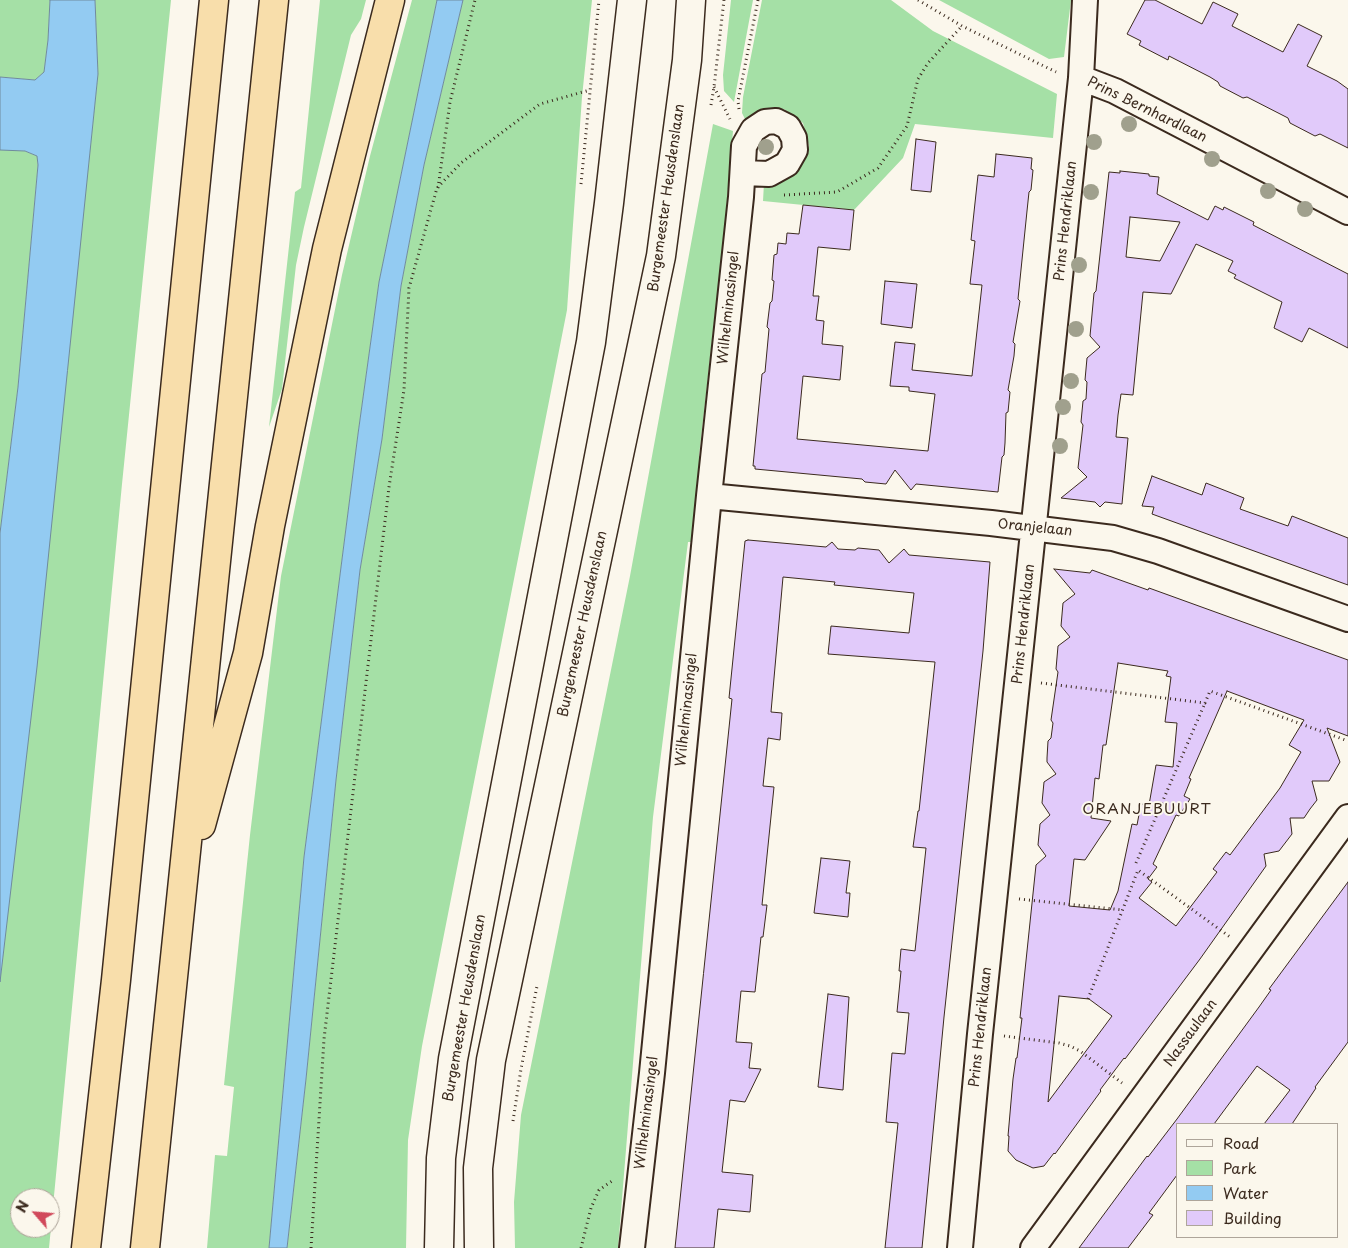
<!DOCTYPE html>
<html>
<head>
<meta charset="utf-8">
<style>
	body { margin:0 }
	#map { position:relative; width:1348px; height:1248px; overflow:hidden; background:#fbf7ec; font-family:"Playpen Sans",sans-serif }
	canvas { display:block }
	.legend { position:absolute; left:1176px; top:1123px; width:162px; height:115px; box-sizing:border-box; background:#fbf7ec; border:1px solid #aea59a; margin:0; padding:6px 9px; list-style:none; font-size:15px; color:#3b2a1e }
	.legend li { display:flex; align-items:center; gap:10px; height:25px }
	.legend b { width:25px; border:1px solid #aea59a }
	.north { position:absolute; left:10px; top:1188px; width:50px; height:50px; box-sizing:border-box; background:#fbf7ec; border:1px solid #aea59a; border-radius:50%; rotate:297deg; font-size:14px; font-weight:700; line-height:20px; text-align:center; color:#3b2a1e }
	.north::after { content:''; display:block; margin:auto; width:18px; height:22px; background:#d1495b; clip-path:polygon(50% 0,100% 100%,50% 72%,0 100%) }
</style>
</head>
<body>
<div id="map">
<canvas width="1348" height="1248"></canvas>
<ul class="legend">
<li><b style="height:6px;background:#fbf7ec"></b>Road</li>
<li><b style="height:14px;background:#a5e0a6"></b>Park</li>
<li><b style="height:14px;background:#93cbf2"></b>Water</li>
<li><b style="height:14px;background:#e1cafa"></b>Building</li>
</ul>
<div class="north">N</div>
</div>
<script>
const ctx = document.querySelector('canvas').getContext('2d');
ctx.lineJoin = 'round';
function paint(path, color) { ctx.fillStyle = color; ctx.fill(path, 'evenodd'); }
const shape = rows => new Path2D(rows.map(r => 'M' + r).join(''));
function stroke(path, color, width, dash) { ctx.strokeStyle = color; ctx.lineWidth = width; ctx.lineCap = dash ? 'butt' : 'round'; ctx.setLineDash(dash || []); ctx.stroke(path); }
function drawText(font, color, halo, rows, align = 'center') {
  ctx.font = font + ' "Playpen Sans",sans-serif'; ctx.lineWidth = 4; ctx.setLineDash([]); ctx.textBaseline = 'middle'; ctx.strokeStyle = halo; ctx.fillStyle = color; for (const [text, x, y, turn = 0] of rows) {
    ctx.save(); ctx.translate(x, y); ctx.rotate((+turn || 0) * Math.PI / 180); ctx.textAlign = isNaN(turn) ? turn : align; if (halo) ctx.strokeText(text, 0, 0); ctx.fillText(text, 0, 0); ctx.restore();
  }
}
paint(shape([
	[0,0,50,0,48,40,44,72,35,80,0,77],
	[95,0,171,0,122,484,49,1248,0,1248,0,982,98,74],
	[20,1198,50,1198,50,1228,20,1228],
	[320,0,366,0,361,19,351,35,304,227,296,265,282,389,269,427,295,192,301,188],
	[412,0,437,0,379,282,358,434,304,857,269,1248,207,1248,215,1155,227,1156,234,1087,224,1085,250,835,281,576,342,275,370,156],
	[463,0,592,0,582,97,567,310,422,1046,408,1140,406,1248,287,1248,306,1079,336,780,360,570,382,439,401,286,424,165],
	[731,0,753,0,734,102,724,91,723,75],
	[762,0,891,0,933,31,1057,94,1053,138,915,124,903,158,854,210,763,201,764,183,794,168,809,146,803,123,784,109,760,111,747,123,742,113,743,97],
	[939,0,1071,0,1064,57,1049,59],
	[713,124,733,131,724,234,699,456,706,457,697,542,688,542,653,817,618,1248,515,1248,514,1202,521,1115,630,576],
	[4,149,25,151,37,156,38,165,18,387,0,533,0,150]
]), '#a5e0a6');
const water = shape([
	[50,0,95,0,98,74,37,667,0,982,0,533,18,387,38,165,37,156,25,151,0,150,0,77,35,80,44,72,48,40,50,0],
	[437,0,463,0,424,165,401,286,382,439,360,570,336,780,306,1079,287,1248,269,1248,304,857,358,434,379,282,437,0]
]);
paint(water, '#93cbf2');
stroke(water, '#708b9d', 1);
const building = shape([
	[1145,0,1155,0,1202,24,1213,2,1238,14,1232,26,1283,52,1298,24,1322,36,1307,66,1337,81,1348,89,1348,148,1320,134,1315,136,1290,123,1288,118,1247,97,1243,98,1220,86,1218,82,1210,77,1169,56,1168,60,1139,45,1141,41,1127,34,1145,0],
	[916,139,936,142,931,192,911,190,916,139],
	[996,154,1032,158,1031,169,1033,170,1031,190,1029,192,1027,211,1018,299,1020,301,1013,342,1015,344,1014,356,1008,390,1010,392,1008,412,1006,413,1005,443,1004,455,1002,457,998,492,916,484,911,490,895,470,886,484,865,482,862,479,755,469,755,466,753,466,762,374,765,372,769,329,767,327,770,303,772,301,774,281,772,280,774,255,777,254,778,243,786,244,787,233,799,234,803,205,854,210,850,250,818,247,813,296,819,296,816,320,824,321,822,344,843,346,840,380,803,376,797,439,928,451,935,394,909,391,909,387,890,386,895,342,915,344,912,370,972,376,982,285,970,284,975,241,971,240,978,175,994,177,996,154],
	[1120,171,1149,174,1149,176,1159,177,1157,194,1208,220,1215,206,1223,210,1224,207,1254,222,1253,225,1348,274,1348,348,1309,328,1302,342,1274,328,1282,302,1234,278,1236,275,1228,271,1233,261,1196,244,1171,294,1143,292,1133,395,1121,394,1118,415,1116,437,1128,438,1122,504,1105,502,1100,507,1095,502,1061,498,1087,477,1078,468,1083,425,1081,422,1083,401,1086,399,1087,382,1085,380,1087,358,1100,347,1090,336,1094,293,1096,291,1109,172,1120,173,1120,171],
	[1130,217,1180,222,1160,261,1126,257,1130,217],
	[885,281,917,284,912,328,881,324,885,281],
	[1152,476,1202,495,1206,483,1244,498,1240,509,1288,526,1292,516,1348,538,1348,585,1152,514,1154,507,1142,506,1152,476],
	[748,540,826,547,832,542,838,549,855,550,858,548,879,550,889,563,904,549,909,555,990,562,983,651,944,1017,922,1248,885,1248,898,1123,886,1122,892,1053,905,1054,909,1013,897,1012,901,971,899,971,901,949,915,951,926,848,913,847,918,811,919,811,935,662,828,654,831,626,909,633,914,593,834,585,835,582,783,577,771,712,782,713,780,740,768,738,763,786,774,787,762,905,767,905,763,937,761,937,755,992,741,991,736,1042,752,1043,749,1068,761,1069,745,1102,730,1100,722,1172,753,1175,750,1212,718,1209,714,1248,675,1248,732,699,729,698,745,541,748,540],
	[1054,569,1090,573,1092,570,1148,590,1149,588,1348,660,1348,736,1327,728,1340,762,1329,781,1312,781,1317,800,1310,809,1304,818,1290,818,1292,834,1279,851,1264,854,1266,866,1200,959,1125,1059,1124,1058,1100,1090,1101,1091,1055,1154,1054,1153,1044,1166,1033,1168,1016,1160,1008,1151,1009,1136,1008,1136,1013,1079,1016,1058,1017,1058,1022,1018,1020,1018,1036,865,1046,856,1038,845,1040,824,1050,815,1042,803,1044,782,1056,774,1047,762,1047,758,1048,741,1051,738,1053,723,1051,720,1058,672,1056,669,1058,646,1070,637,1061,626,1063,603,1075,594,1054,569],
	[1118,663,1168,671,1166,676,1171,677,1165,722,1177,723,1173,767,1156,765,1149,805,1141,804,1137,825,1132,824,1118,891,1110,910,1069,906,1074,859,1085,860,1111,821,1091,818,1095,778,1099,779,1103,745,1106,745,1118,663],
	[1227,691,1304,720,1289,745,1301,752,1280,788,1230,855,1226,852,1213,869,1217,872,1176,926,1139,898,1152,882,1148,879,1157,867,1153,864,1176,815,1179,816,1190,799,1184,796,1191,779,1189,778,1227,691],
	[1059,996,1089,999,1112,1016,1048,1102,1059,996],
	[821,858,850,861,846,893,850,893,848,917,814,913,821,858],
	[1348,882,1348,1042,1315,1087,1316,1088,1292,1124,1264,1124,1290,1090,1257,1066,1214,1124,1177,1124,1177,1175,1149,1213,1153,1215,1128,1248,1079,1248,1147,1156,1148,1157,1177,1119,1259,1007,1271,990,1269,989,1348,882],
	[828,994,849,997,843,1090,818,1087,828,994]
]);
paint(building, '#e1cafa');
stroke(building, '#3b2a1e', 1);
const street = shape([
	[1081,78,1115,91,1348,212],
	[709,496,991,523,1113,538,1158,551,1348,619],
	[632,1248,652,1073,709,496,741,197,744,146,753,130,765,122,776,121,788,127,794,138,795,150,787,164,769,174,743,173],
	[960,1248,980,1034,1081,78,1085,0],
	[1033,1248,1348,817]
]);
const secondary = shape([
	[439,1248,441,1158,453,1059,591,342,609,203,632,0],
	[479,1248,478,1168,491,1060,661,256,687,60,691,0]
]);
const highway = shape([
	[201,825,248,653,270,526,327,249,390,0],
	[86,1248,116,980,214,0],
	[145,1248,274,0]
]);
stroke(street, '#3b2a1e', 28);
stroke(secondary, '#3b2a1e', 31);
stroke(highway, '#3b2a1e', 31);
stroke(shape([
	[918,0,962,26,1056,72],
	[714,87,730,119],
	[711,105,714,87,724,0],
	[739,109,738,101,758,0],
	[581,184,599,0],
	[438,188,450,102,475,0],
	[784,195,837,192,878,168,907,126,918,79,928,63,962,26],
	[1041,683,1205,703,1210,691,1348,741],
	[1136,863,1205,703],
	[1019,899,1123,910],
	[1088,999,1138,870,1230,937],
	[1004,1036,1059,1043,1070,1046,1080,1051,1122,1083],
	[513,1121,521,1069,537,986],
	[311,1248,324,1039,389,487,404,390,409,288,437,188,461,163,540,104,590,90],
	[581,1248,591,1208,599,1190,612,1181,615,1182]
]), '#3b2a1e', 3, [1, 4]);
stroke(street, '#fbf7ec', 24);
stroke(secondary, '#fbf7ec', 28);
stroke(highway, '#f8deab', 28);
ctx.fillStyle = '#a0a08d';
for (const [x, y] of [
	[1129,124],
	[1094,142],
	[766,147],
	[1212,159],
	[1268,191],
	[1091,192],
	[1305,209],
	[1079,265],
	[1076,329],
	[1071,381],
	[1063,407],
	[1060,446]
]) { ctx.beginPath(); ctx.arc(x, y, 8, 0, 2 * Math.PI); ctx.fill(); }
drawText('14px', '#3b2a1e', '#fbf7ec', [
	["Prins Bernhardlaan",1147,110,26],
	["Burgemeester Heusdenslaan",667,198,-82],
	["Prins Hendriklaan",1066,221,-84],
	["Wilhelminasingel",729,308,-84],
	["Oranjelaan",1035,528,6],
	["Burgemeester Heusdenslaan",583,624,-78],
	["Prins Hendriklaan",1024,624,-84],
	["Wilhelminasingel",687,710,-84],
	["Burgemeester Heusdenslaan",465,1008,-80],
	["Prins Hendriklaan",981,1027,-84],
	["Nassaulaan",1191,1033,-54],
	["Wilhelminasingel",647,1113,-83]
]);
ctx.letterSpacing = '1px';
drawText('15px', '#3b2a1e', '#fbf7ec', [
	["ORANJEBUURT",1147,810]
]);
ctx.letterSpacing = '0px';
</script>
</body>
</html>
